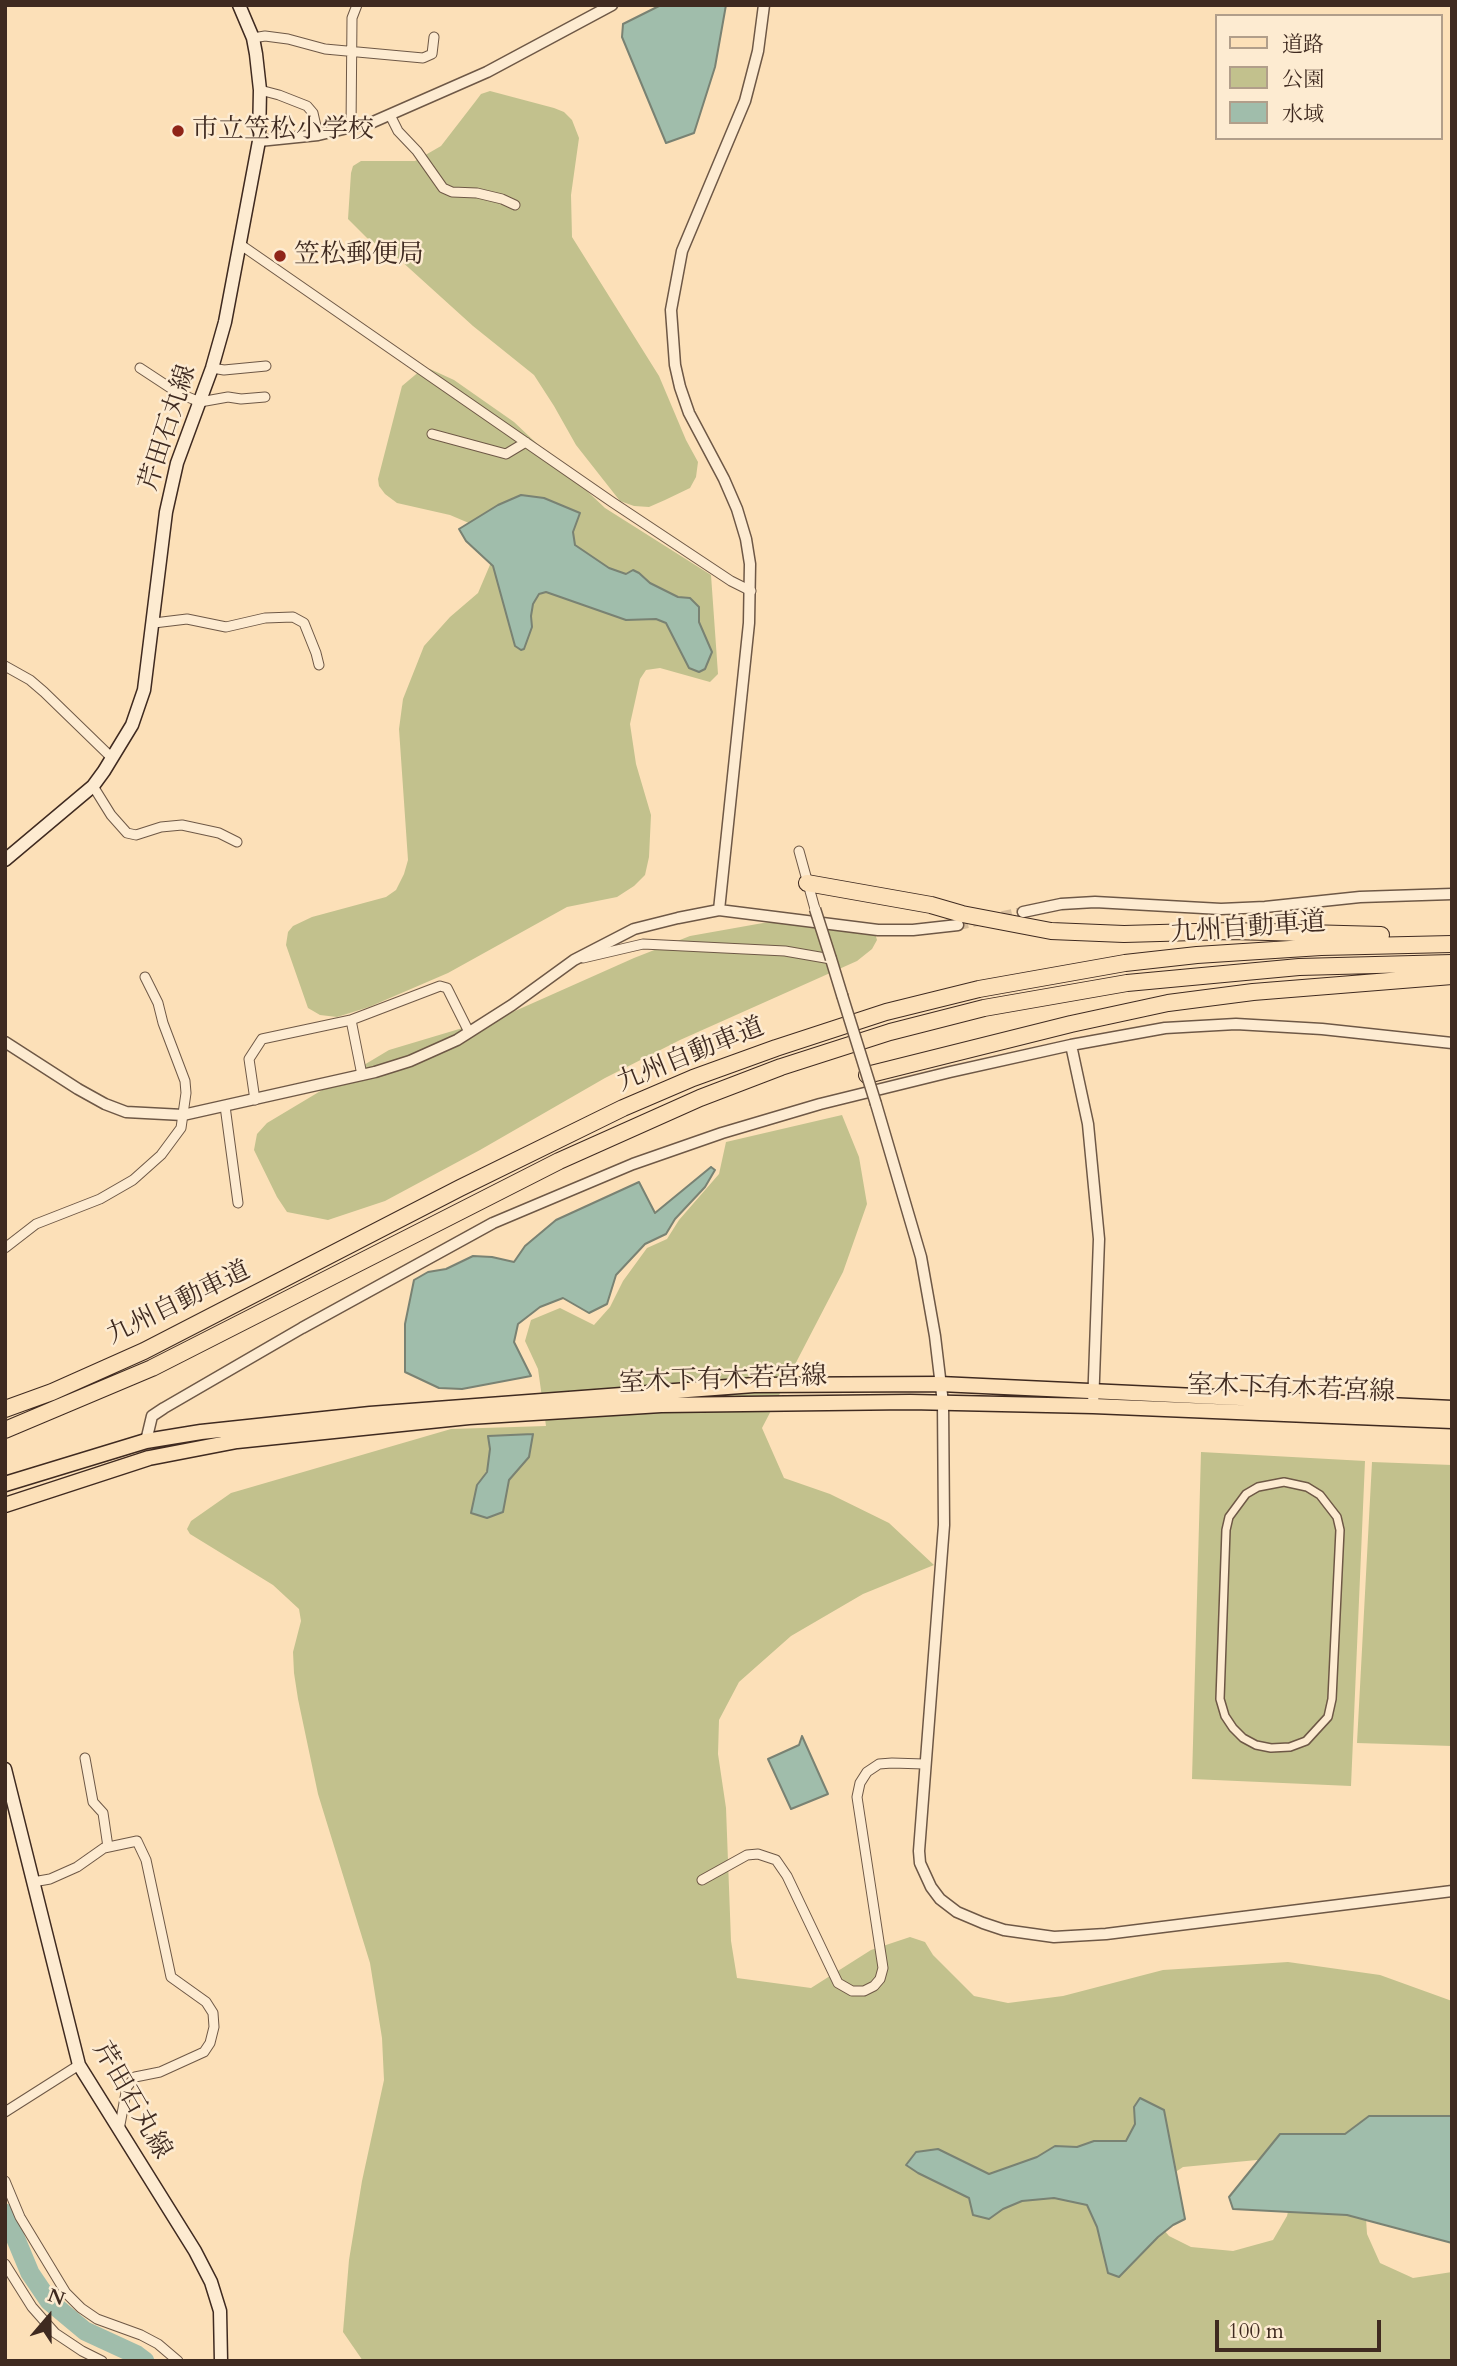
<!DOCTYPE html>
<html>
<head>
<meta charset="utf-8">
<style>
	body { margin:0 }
	#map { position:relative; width:1457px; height:2366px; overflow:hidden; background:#fce0b8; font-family:Cardo,"Noto Serif JP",serif }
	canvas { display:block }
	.frame { position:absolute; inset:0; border:7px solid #3f2a20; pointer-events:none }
	.legend { position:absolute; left:1215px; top:14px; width:228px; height:126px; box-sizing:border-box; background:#fdebd1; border:2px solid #b19e8a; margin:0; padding:9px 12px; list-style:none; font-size:21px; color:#3f2a20 }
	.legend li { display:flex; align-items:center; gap:14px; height:35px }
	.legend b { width:35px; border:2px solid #b19e8a }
	.north { position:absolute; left:14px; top:2282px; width:70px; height:70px; -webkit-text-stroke:5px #fdebd1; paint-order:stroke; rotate:20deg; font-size:19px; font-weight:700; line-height:28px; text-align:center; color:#3f2a20 }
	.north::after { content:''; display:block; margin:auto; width:24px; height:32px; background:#3f2a20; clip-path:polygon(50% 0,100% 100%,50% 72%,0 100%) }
	.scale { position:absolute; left:1215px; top:2320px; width:166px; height:32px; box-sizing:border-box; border:4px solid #3f2a20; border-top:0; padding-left:9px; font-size:21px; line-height:24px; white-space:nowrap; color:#3f2a20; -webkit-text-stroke:5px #fdebd1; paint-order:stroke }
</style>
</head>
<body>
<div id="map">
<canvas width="1457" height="2366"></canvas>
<div class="frame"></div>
<ul class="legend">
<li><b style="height:9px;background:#fce0b8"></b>道路</li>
<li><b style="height:19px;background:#c2c18d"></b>公園</li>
<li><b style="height:19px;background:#a0bdab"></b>水域</li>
</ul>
<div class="north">N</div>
<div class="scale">100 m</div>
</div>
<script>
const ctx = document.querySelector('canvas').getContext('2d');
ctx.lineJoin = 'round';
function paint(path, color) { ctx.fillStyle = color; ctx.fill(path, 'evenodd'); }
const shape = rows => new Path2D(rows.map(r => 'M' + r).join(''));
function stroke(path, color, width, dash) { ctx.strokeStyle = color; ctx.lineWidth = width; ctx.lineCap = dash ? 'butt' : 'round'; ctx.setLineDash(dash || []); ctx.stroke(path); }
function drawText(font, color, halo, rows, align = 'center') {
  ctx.font = font + ' Cardo,"Noto Serif JP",serif'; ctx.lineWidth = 5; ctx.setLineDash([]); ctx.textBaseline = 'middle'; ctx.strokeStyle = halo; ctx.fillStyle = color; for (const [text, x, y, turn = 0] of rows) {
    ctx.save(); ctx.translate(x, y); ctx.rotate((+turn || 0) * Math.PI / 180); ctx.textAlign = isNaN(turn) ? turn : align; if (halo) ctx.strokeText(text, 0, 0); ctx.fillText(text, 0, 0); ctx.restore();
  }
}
paint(shape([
	[490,91,554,108,564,112,572,120,579,138,571,195,572,237,659,376,686,440,698,462,696,477,690,488,665,500,649,507,634,506,620,501,576,445,554,406,534,375,473,326,399,259,367,238,348,219,351,173,353,166,361,161,415,161,441,146,475,102,481,94],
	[430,369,454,380,514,422,605,508,711,575,718,674,710,682,660,668,646,670,640,679,630,724,636,764,651,815,649,857,645,875,634,886,617,897,567,907,448,973,369,1007,337,1017,320,1015,308,1008,286,945,288,932,293,926,312,917,386,897,396,890,404,874,408,860,399,729,403,699,424,646,450,617,478,593,495,553,483,529,450,515,397,503,385,494,379,486,378,479,402,386,421,370],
	[809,919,874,930,877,940,872,949,857,961,680,1040,605,1078,480,1150,385,1201,328,1220,287,1212,277,1197,254,1150,257,1134,267,1123,389,1050,506,1015,634,958,690,936,763,923],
	[842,1115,859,1157,867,1204,843,1272,762,1428,784,1478,830,1494,889,1523,934,1565,863,1594,791,1636,739,1682,719,1720,718,1754,726,1808,731,1941,737,1978,811,1988,871,1950,910,1937,925,1942,933,1955,974,1996,1008,2003,1063,1996,1163,1970,1288,1962,1380,1975,1452,2001,1452,2137,1365,2203,1367,2234,1380,2263,1413,2278,1452,2272,1452,2361,363,2361,343,2332,349,2260,362,2181,384,2080,382,2038,370,1963,318,1794,298,1699,294,1673,293,1652,301,1621,299,1609,273,1585,190,1534,187,1529,191,1521,231,1493,451,1429,546,1426,538,1369,525,1341,531,1320,560,1308,594,1325,610,1307,623,1281,647,1248,667,1239,679,1220,719,1174,726,1142],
	[1257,2160,1271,2168,1291,2199,1287,2216,1273,2240,1233,2251,1191,2247,1169,2236,1159,2224,1165,2179,1183,2167],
	[1201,1452,1365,1461,1351,1786,1192,1779],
	[1372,1462,1452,1465,1452,1746,1357,1743]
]), '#c2c18d');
const water = shape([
	[661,5,726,5,715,67,694,133,666,143,622,37,623,24,661,5],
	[521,495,544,498,580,513,573,532,575,545,609,568,626,574,633,570,639,573,650,583,678,597,690,598,699,607,699,622,712,652,705,669,699,672,689,668,666,623,656,619,626,620,546,592,539,594,533,604,531,616,532,627,524,649,521,650,515,646,493,566,466,541,459,529,498,505,521,495],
	[711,1167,715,1170,705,1187,675,1219,666,1234,645,1244,616,1275,607,1304,589,1313,563,1298,540,1307,518,1324,514,1342,531,1376,462,1389,439,1388,405,1372,405,1324,414,1280,428,1272,446,1269,473,1256,492,1257,514,1262,525,1246,556,1220,639,1182,655,1213,711,1167],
	[533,1434,529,1457,509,1480,503,1512,487,1518,471,1513,477,1485,487,1472,490,1449,488,1436,533,1434],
	[802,1736,828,1794,791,1809,768,1759,799,1745,802,1736],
	[1140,2098,1164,2110,1185,2219,1173,2225,1158,2237,1119,2277,1108,2273,1097,2227,1087,2205,1054,2198,1022,2201,1003,2209,989,2219,973,2215,969,2198,918,2173,906,2165,916,2152,938,2149,989,2174,1037,2157,1055,2146,1077,2147,1094,2141,1126,2141,1135,2124,1134,2107,1140,2098],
	[1369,2116,1452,2116,1452,2243,1347,2215,1233,2209,1229,2197,1280,2134,1345,2134,1369,2116]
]);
paint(water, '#a0bdab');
stroke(water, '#798273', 2);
stroke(shape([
	[5,2213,30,2273,49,2301,85,2331,137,2355,145,2361]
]), '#a0bdab', 19);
stroke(shape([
	[958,925,1023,912]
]), '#d6bc9a', 10, [10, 5]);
const pedestrian = shape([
	[1284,1482,1307,1487,1320,1495,1337,1517,1340,1530,1332,1699,1328,1717,1306,1741,1290,1747,1271,1748,1256,1745,1243,1738,1233,1728,1225,1716,1220,1699,1226,1530,1229,1517,1246,1494,1258,1487,1284,1482]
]);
const minor = shape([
	[253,38,265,36,288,39,325,49,423,58,432,54,434,37],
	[260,90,279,95,307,106,313,113,318,135],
	[390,115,398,131,417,151,443,188,452,192,477,193,502,199,515,205],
	[351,128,352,18,357,5],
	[241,245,612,502,731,581,751,591],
	[140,368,178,393,200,402,228,397,241,399,265,397],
	[212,368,224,370,266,366],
	[432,434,506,454,526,442],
	[154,623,187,619,226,627,265,618,293,617,304,623,316,653,319,665],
	[5,666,30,680,44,692,112,758],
	[93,786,111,815,127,833,136,835,161,827,182,825,219,833,237,842],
	[799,851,815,909],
	[583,958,643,944,785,951,831,959],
	[351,1020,362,1075],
	[255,1100,249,1059,262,1039,351,1020,440,986,447,988,469,1032],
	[225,1106,238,1203],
	[5,1248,36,1224,100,1199,133,1180,161,1155,181,1128,186,1093,185,1081,163,1023,158,1003,145,977],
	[85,1758,93,1802,103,1813,108,1847],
	[702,1880,747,1855,758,1854,776,1860,787,1876,838,1983,852,1991,864,1991,874,1986,880,1979,883,1968,857,1797,860,1783,867,1772,879,1764,892,1763,924,1764],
	[33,1882,50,1879,77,1867,104,1848,137,1841,146,1860,171,1977,206,2002,213,2013,214,2027,210,2043,204,2052,160,2072,135,2077,127,2087,119,2130],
	[5,2112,79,2065],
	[5,2181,20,2217,66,2293,81,2308,97,2319,141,2335,158,2344,178,2361],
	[5,2264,32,2307,55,2333,82,2351,102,2361]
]);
const tertiary = shape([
	[259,141,318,135,373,122,487,72,612,5],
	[719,910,749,623,750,564,746,539,737,509,724,479,689,413,680,387,675,365,671,310,682,251,745,101,758,51,764,5],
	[1023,912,1061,904,1095,902,1221,909,1265,907,1360,897,1452,894],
	[831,959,842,995],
	[5,1042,78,1089,105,1104,126,1112,183,1115,375,1072,410,1061,457,1040,512,1005,574,960,634,929,678,918,719,910,878,930,913,930,958,925],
	[1071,1045,1088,1124,1099,1239,1093,1406],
	[876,1104,921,1257,935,1336,943,1403,944,1525,919,1851,920,1863,931,1887,940,1899,957,1912,983,1923,1004,1930,1054,1937,1106,1934,1452,1891],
	[146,1441,152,1416,164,1408,302,1328,493,1223,633,1164,722,1133,820,1104,950,1072,1071,1045,1165,1028,1236,1024,1322,1029,1452,1043]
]);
const secondary = shape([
	[5,860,93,786,104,771,132,725,144,690,166,512,177,463,212,368,225,322,259,141,260,90,256,54,253,38,239,5],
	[5,1769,79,2065,195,2251,211,2282,220,2311,221,2361]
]);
const primary = shape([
	[5,1484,146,1441,201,1432,370,1414,754,1385,940,1384,1452,1408],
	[5,1505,149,1458,237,1441,469,1417,661,1405,910,1402,1093,1406,1452,1421]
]);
const motorway = shape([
	[807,883,931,905,962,914,1051,931,1124,934,1231,931,1381,935],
	[867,1075,1071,1024,1168,1003,1253,992,1452,976],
	[5,1409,52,1392,144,1351,460,1188,623,1108,693,1078,776,1048,886,1012,979,989,1125,963,1197,955,1321,947,1452,944],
	[5,1430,152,1368,559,1161,700,1098,781,1067,890,1032,984,1008,1127,983,1299,967,1452,963]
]);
stroke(pedestrian, '#6e5846', 10);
stroke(minor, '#6e5846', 11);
stroke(tertiary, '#6e5846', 13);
stroke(secondary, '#3f2a20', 15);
stroke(primary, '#3f2a20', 17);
stroke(motorway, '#3f2a20', 18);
stroke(pedestrian, '#fdebd1', 7);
stroke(minor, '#fdebd1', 9);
stroke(tertiary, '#fdebd1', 10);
stroke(secondary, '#fdebd1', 12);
stroke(primary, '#fce0b8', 14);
stroke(motorway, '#fce0b8', 16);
const tertiaryBridge = shape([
	[815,909,831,959],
	[842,995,876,1104]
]);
stroke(tertiaryBridge, '#6e5846', 13, []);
stroke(tertiaryBridge, '#fdebd1', 10);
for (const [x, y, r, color] of [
	[178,131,7,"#8f2418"],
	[280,256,7,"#8f2418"]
]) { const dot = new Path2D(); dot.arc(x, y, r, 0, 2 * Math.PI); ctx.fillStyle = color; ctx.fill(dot); stroke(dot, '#fdebd1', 2.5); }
drawText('26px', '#3f2a20', '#fdebd1', [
	["市立笠松小学校",192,131],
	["笠松郵便局",294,256]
], 'left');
drawText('26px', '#3f2a20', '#fdebd1', [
	["芹田石丸線",169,428,-72],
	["九州自動車道",1248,929,-4],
	["九州自動車道",691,1056,-22],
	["九州自動車道",179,1304,-26],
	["室木下有木若宮線",723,1381,-2],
	["室木下有木若宮線",1291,1390,2],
	["芹田石丸線",131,2101,60]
]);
</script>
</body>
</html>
